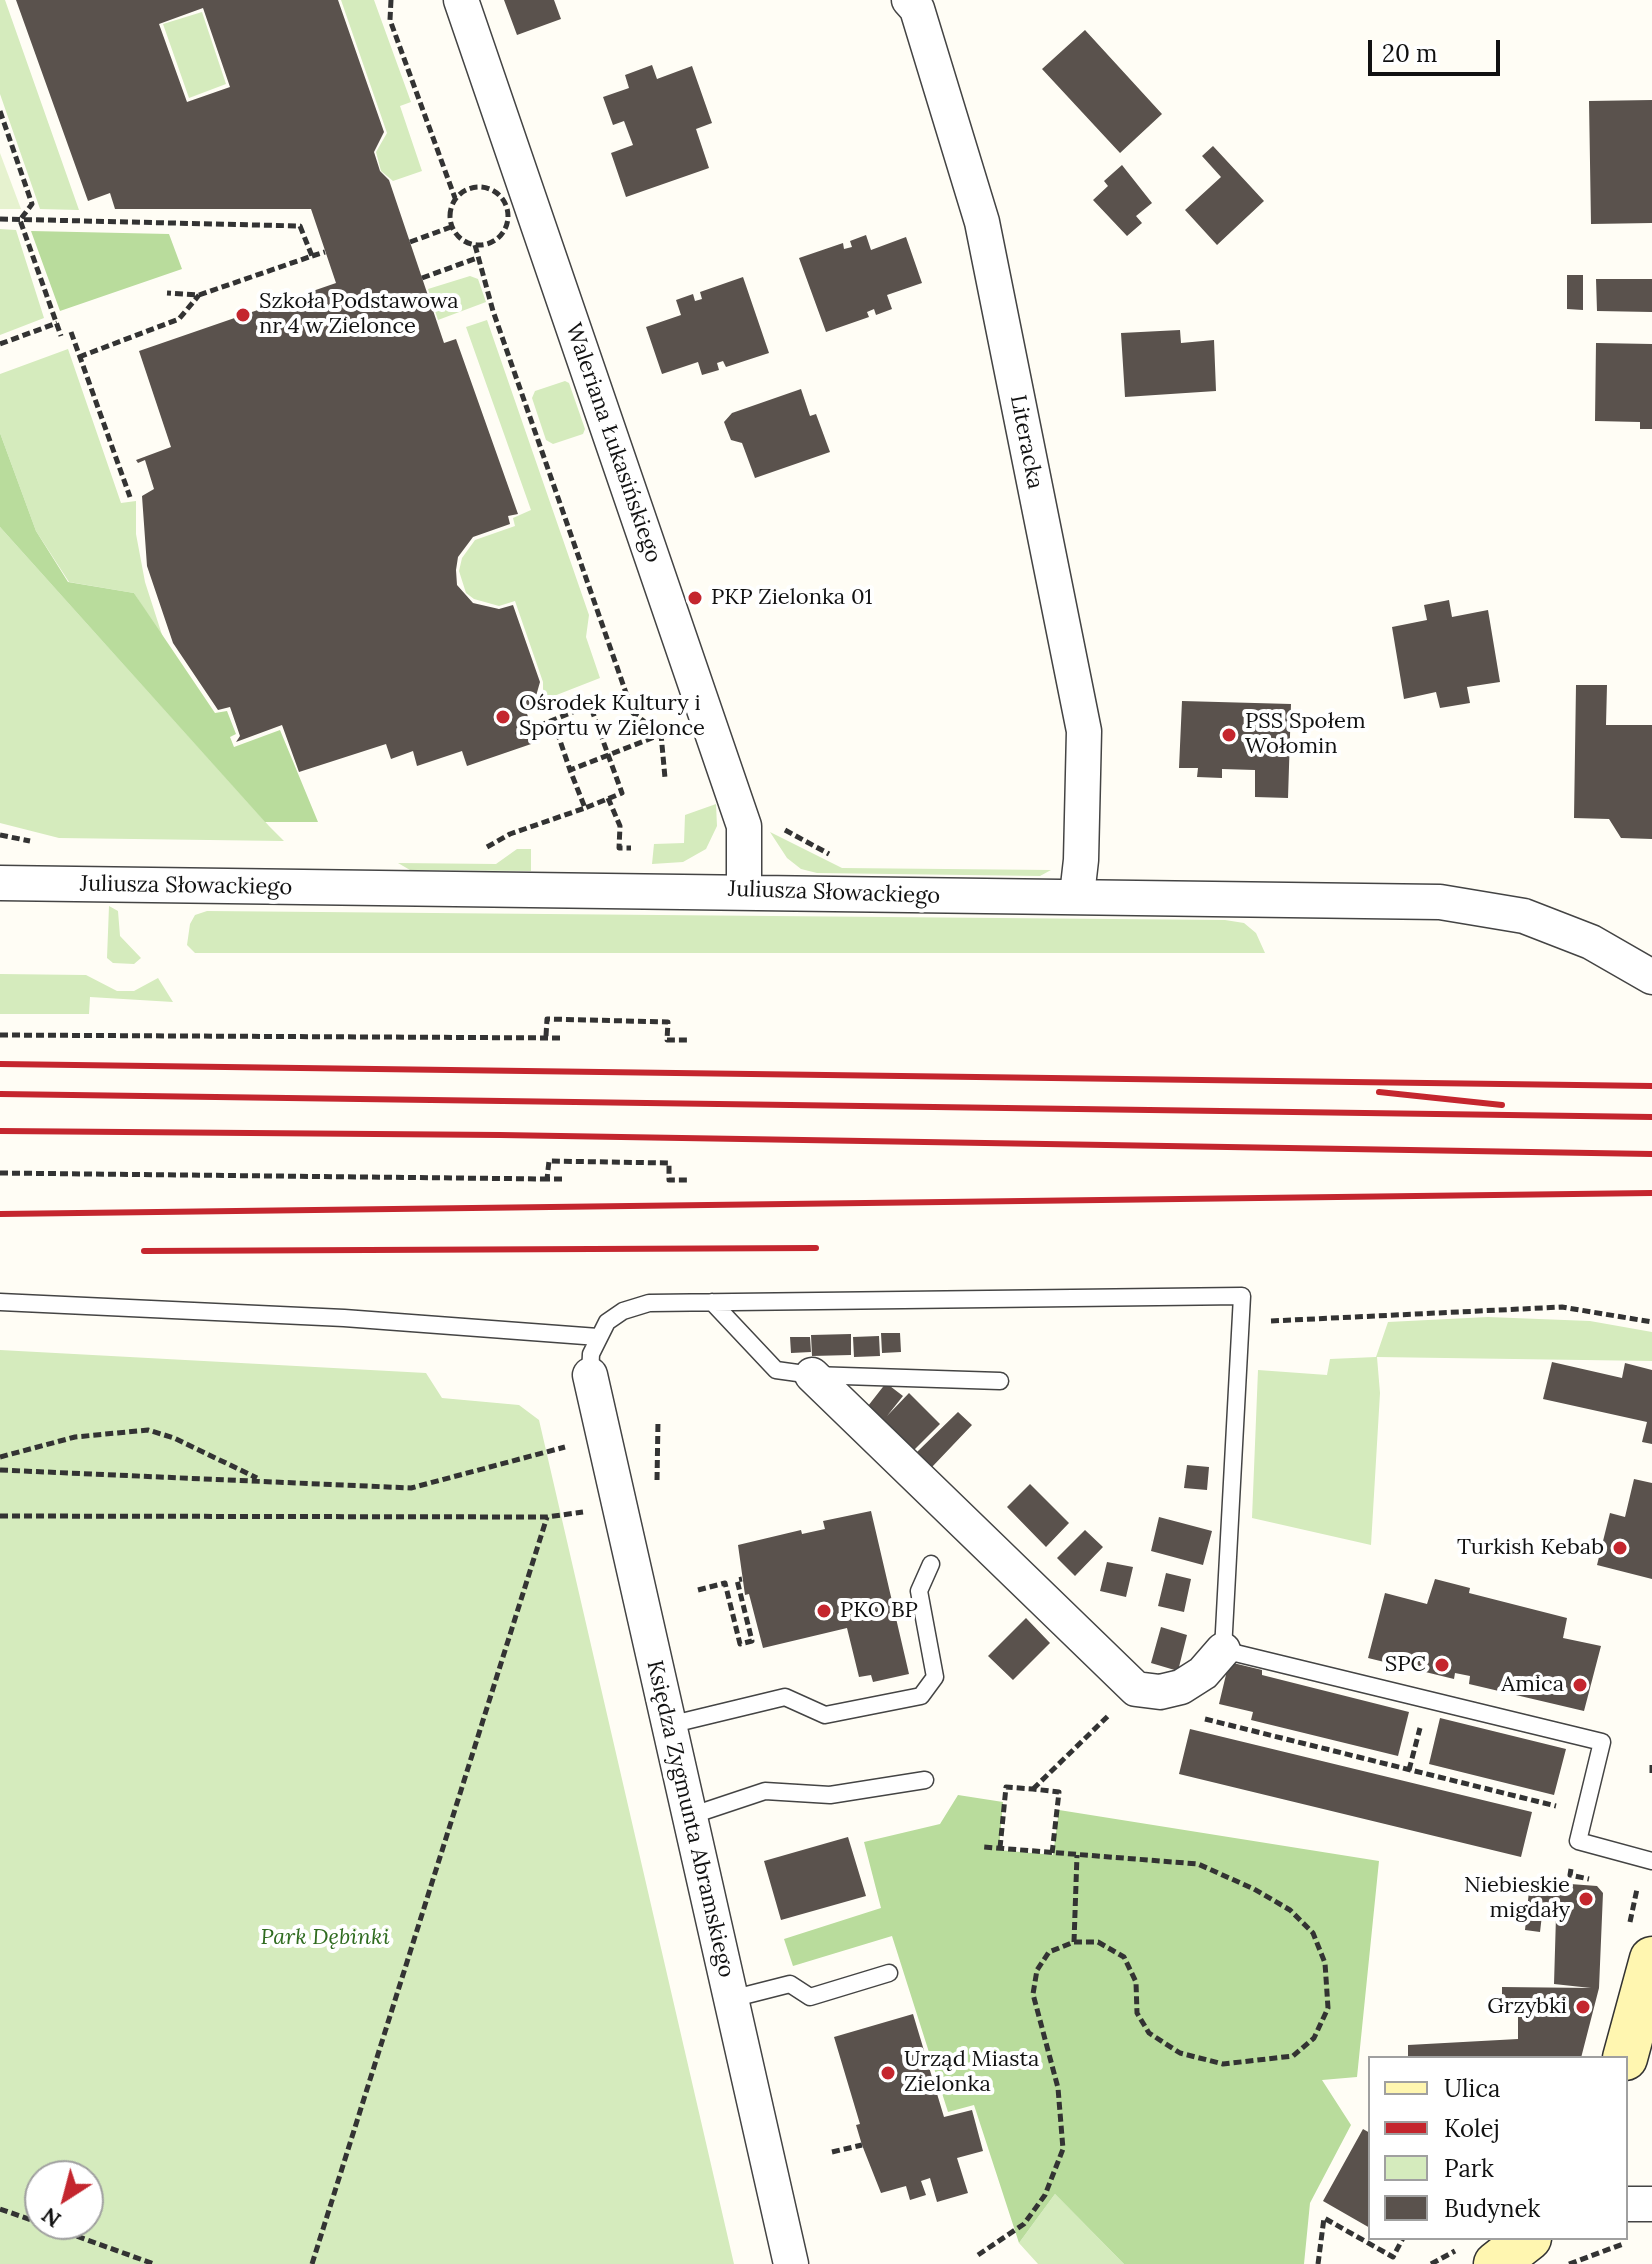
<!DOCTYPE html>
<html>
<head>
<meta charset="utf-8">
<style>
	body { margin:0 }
	#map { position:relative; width:1652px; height:2264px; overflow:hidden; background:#fffdf5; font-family:Lora,serif }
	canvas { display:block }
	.legend { position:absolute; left:1368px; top:2056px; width:260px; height:184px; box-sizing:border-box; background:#fff; border:2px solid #a0a0a0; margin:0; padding:10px 14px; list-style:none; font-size:24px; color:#111 }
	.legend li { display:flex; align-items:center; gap:16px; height:40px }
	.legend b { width:40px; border:2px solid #a0a0a0 }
	.north { position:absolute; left:24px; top:2160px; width:80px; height:80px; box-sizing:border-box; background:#fff; border:2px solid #a0a0a0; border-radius:50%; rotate:216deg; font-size:22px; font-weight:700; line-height:32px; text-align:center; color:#111 }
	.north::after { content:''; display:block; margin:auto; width:28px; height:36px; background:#c4262e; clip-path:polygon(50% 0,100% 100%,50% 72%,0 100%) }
	.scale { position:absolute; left:1368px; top:40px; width:132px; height:36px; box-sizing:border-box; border:4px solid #111; border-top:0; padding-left:10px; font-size:24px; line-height:28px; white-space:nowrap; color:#111; -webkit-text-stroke:6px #fff; paint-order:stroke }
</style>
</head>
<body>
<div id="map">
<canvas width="1652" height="2264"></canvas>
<ul class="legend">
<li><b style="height:10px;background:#fff6b0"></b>Ulica</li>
<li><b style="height:10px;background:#c4262e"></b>Kolej</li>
<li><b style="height:22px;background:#d5ebbd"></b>Park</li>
<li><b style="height:22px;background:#5a524d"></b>Budynek</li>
</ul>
<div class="north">N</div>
<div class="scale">20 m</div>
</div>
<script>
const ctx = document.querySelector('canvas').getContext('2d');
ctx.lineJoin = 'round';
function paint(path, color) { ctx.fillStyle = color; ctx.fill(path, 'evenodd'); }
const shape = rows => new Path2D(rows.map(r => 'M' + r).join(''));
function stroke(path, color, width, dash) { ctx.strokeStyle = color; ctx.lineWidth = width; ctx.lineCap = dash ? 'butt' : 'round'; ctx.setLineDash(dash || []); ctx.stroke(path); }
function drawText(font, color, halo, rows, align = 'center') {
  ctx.font = font + ' Lora,serif'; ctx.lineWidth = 8; ctx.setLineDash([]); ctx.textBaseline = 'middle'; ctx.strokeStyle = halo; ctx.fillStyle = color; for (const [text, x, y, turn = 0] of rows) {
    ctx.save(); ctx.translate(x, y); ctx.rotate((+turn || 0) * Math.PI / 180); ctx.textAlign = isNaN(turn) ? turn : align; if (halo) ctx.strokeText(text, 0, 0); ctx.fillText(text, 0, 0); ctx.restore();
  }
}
paint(shape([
	[0,0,5,0,79,210,40,209,0,94],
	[341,0,374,0,411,102,400,106,422,171,393,181,381,171,376,152,387,133],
	[202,12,226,84,189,98,163,24],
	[0,229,16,230,44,318,0,335],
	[470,276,478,279,486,302,438,320,428,289],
	[487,320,589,615,586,637,600,678,536,703,543,694,543,682,515,601,499,606,474,599,466,593,459,571,462,558,475,540,515,526,513,518,531,510,466,327],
	[68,349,121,503,136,501,136,534,145,582,164,641,134,593,69,582,36,531,0,433,0,374],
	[565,381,569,383,585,429,583,434,553,444,546,440,532,398,535,391],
	[0,527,269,826,284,841,59,838,0,823],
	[716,804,717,826,706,849,683,862,652,864,654,844,684,843,685,815],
	[770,832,842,868,1051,870,1040,876,817,873,801,869,787,858],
	[517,849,531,849,531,871,410,870,398,863,496,864],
	[109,906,118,911,120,936,141,958,134,964,113,963,107,958],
	[207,911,1225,920,1244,923,1256,933,1265,953,195,953,187,945,190,924,195,915],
	[0,974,86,975,117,991,134,991,158,978,173,1002,90,997,89,1014,0,1014],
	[1488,1317,1590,1321,1652,1332,1652,1361,1377,1357,1380,1393,1371,1545,1252,1518,1258,1370,1327,1375,1330,1359,1376,1357,1388,1322],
	[0,1350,426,1373,442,1398,519,1405,539,1420,734,2264,0,2264],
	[40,2176,88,2176,88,2224,40,2224],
	[1055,2194,1124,2264,1038,2264,1019,2243]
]), '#d5ebbd');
paint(shape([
	[31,231,169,234,182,269,60,311],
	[0,433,36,531,68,582,134,593,215,713,227,711,236,734,230,737,234,747,280,730,318,822,265,822,0,527],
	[958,1795,1003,1802,999,1850,1053,1855,1059,1810,1379,1861,1357,2077,1322,2080,1351,2125,1310,2203,1304,2264,1124,2264,1055,2194,1019,2243,974,2105,948,2112,892,1936,793,1966,784,1939,881,1908,864,1842,940,1824]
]), '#b9dc9c');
paint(shape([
	[0,153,21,209,0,209]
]), '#e6f2cf');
paint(shape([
	[16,0,338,0,384,132,374,152,380,171,389,180,444,343,456,339,518,514,508,516,510,524,473,537,458,557,456,570,457,585,473,603,499,609,513,605,540,682,534,703,526,711,537,742,467,766,462,751,417,766,413,751,391,759,386,744,299,772,282,725,236,742,240,736,230,707,218,710,173,643,147,566,142,496,154,489,145,460,138,463,136,460,171,447,139,351,336,283,311,209,115,209,110,193,88,201],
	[203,8,230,87,187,102,159,24],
	[504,0,554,0,561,19,517,35],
	[1085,30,1162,114,1120,153,1042,69],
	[652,65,657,79,692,66,712,123,696,129,709,168,626,197,611,153,633,145,624,121,613,125,603,97,629,88,625,75],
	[1652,100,1652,223,1591,224,1589,101],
	[1213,146,1264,201,1217,245,1185,210,1221,177,1202,156],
	[1122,165,1152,203,1136,216,1142,223,1127,236,1093,200,1108,186,1104,181],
	[866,235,871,250,906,237,922,283,887,295,892,309,876,315,874,309,867,312,869,317,826,332,799,258,843,243,844,249,852,247,850,241],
	[1567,275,1583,275,1583,310,1567,309],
	[743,277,769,353,726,367,723,361,717,363,719,370,702,375,698,362,662,374,646,327,681,315,676,300,693,294,695,301,702,299,700,292],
	[1596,279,1652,279,1652,312,1597,311],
	[1180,330,1181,343,1214,340,1216,391,1125,397,1121,333],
	[1596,343,1652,344,1652,429,1640,429,1640,422,1595,421],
	[801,389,810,416,816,414,830,452,755,478,742,443,731,440,724,422,732,413],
	[1449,600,1452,617,1488,610,1500,682,1467,687,1470,703,1440,708,1436,692,1404,699,1392,627,1427,620,1424,605],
	[1576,685,1607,685,1606,725,1652,725,1652,839,1621,838,1609,819,1574,818],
	[1182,701,1291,704,1288,798,1255,797,1255,770,1222,769,1222,778,1197,777,1198,768,1179,768],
	[881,1333,900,1333,901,1352,882,1353],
	[851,1334,851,1355,812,1356,811,1335],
	[879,1336,880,1356,854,1357,853,1337],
	[790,1337,810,1337,811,1352,791,1353],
	[1552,1362,1622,1378,1625,1363,1652,1370,1652,1444,1642,1442,1647,1422,1543,1399],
	[886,1383,903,1396,887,1416,909,1393,940,1424,914,1450,868,1406],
	[958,1412,972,1425,932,1467,917,1452],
	[1187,1465,1209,1467,1207,1490,1184,1488],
	[1634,1479,1652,1483,1652,1579,1597,1565,1610,1513,1625,1517],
	[1030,1484,1069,1523,1046,1547,1007,1507],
	[871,1511,909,1674,873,1682,871,1675,859,1677,847,1628,763,1648,749,1594,745,1595,738,1545,801,1530,802,1534,825,1529,823,1521],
	[1159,1517,1212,1531,1203,1565,1151,1551],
	[1085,1530,1103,1547,1075,1576,1057,1558],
	[1107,1562,1133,1567,1126,1597,1100,1591],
	[1166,1573,1191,1579,1184,1612,1158,1606],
	[1435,1579,1470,1588,1469,1593,1567,1618,1563,1638,1601,1646,1584,1711,1469,1684,1470,1676,1455,1673,1454,1679,1368,1658,1385,1593,1427,1604],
	[1026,1618,1050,1643,1013,1680,988,1656],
	[1161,1627,1187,1635,1178,1671,1151,1663],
	[1229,1662,1262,1670,1262,1675,1409,1712,1398,1756,1251,1720,1253,1712,1219,1704],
	[1440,1718,1566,1749,1554,1795,1429,1764],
	[1190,1729,1532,1812,1521,1857,1179,1774],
	[848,1837,866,1896,781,1920,764,1861],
	[1530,1881,1597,1886,1603,1893,1599,1988,1581,2058,1408,2058,1408,2045,1518,2039,1518,2011,1502,2011,1502,1987,1591,1988,1554,1984,1556,1916,1542,1915,1540,1932,1525,1930],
	[913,2014,944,2117,972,2110,983,2151,957,2158,968,2193,937,2202,930,2178,921,2181,926,2195,910,2200,906,2186,881,2193,862,2145,856,2125,860,2124,834,2037],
	[1363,2129,1370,2133,1370,2228,1323,2201]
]), '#5a524d');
const lane = shape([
	[0,1302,344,1318,598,1337],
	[712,1302,776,1370,812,1375,1000,1381],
	[590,1375,591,1354,607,1322,623,1311,649,1303,1242,1296,1223,1650,1602,1742,1578,1841,1652,1861],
	[669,1725,785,1697,825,1715,921,1696,935,1677,919,1591,931,1564],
	[690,1816,765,1791,830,1795,925,1780],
	[731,1999,790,1984,810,1997,889,1973]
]);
const street = shape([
	[461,0,744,826,744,890],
	[909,0,917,9,982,222,1084,731,1081,860,1077,895],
	[0,883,1440,902,1524,916,1591,942,1652,977],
	[590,1375,791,2264],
	[812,1375,1136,1689,1160,1692,1181,1687,1203,1673,1223,1650],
	[1626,2204,1652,2204]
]);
const secondary = shape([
	[1625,2058,1652,1959],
	[1496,2264,1529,2238]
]);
stroke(lane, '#444', 19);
stroke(street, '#444', 37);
stroke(secondary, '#333', 47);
stroke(shape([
	[391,0,390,20,455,198],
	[0,111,32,204,20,220,61,336],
	'450 216a29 29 0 1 1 58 0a29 29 0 1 1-58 0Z',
	[0,219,300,226,312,256,199,295,167,293],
	[410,242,451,227],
	[475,245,493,311,633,713,661,734,665,778],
	[312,256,325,252],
	[422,278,477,258],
	[71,332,130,497],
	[0,344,57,323],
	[79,357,179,319,199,295],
	[553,720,570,770],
	[516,735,590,705,622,793,585,808],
	[608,798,620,826,619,848,631,848],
	[785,830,829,854],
	[0,835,30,841],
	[487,847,510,834,585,808,570,770,670,731],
	[0,1035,561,1038],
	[546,1036,547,1019,668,1022,667,1040,690,1040],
	[0,1173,547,1179],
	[562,1179,547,1179,549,1161,669,1163,669,1180,689,1180],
	[1271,1321,1562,1307,1652,1322],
	[0,1457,75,1437,148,1430,174,1438,257,1478],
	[0,1470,411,1488,565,1447],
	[657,1480,658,1421],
	[0,1516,547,1517,583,1512],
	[698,1590,725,1583,740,1644,752,1641,737,1580,742,1579],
	[1205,1719,1556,1806],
	[1652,1765,1652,1775],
	[1409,1770,1420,1728],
	[1033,1789,1108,1716],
	[1000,1848,1006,1787,1033,1789,1059,1792,1052,1854],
	[1571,1869,1570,1875,1589,1879],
	[1630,1922,1637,1889],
	[1074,1942,1077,1855],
	[832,2152,862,2145],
	[0,2209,40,2223],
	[43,2224,154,2264],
	[978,2255,1024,2224,1045,2195,1063,2149,1058,2088,1033,1994,1037,1970,1049,1952,1074,1942,1098,1942,1124,1957,1136,1982,1137,2013,1149,2033,1180,2053,1223,2064,1293,2056,1314,2038,1328,2008,1325,1963,1313,1933,1290,1910,1254,1889,1198,1864,984,1847],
	[312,2264,547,1517],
	[1318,2264,1324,2218,1393,2257,1403,2238],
	[1431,2264,1455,2251],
	[1569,2264,1623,2244]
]), '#333', 5, [8, 4]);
stroke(lane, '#fff', 16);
stroke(street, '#fff', 34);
stroke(secondary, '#fff6b0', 44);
stroke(shape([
	[0,1064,1652,1086],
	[1379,1092,1502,1105],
	[0,1094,1652,1117],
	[0,1131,500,1135,1652,1154],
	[0,1214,1652,1193],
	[144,1251,816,1248]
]), '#c4262e', 6);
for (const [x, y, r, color] of [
	[243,315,8,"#c4262e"],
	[695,598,8,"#c4262e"],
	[503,717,8,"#c4262e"],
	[1229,735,8,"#c4262e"],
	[1620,1548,8,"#c4262e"],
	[824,1611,8,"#c4262e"],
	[1442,1665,8,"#c4262e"],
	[1580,1685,8,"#c4262e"],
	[1586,1899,8,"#c4262e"],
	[1583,2007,8,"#c4262e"],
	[888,2073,8,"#c4262e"]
]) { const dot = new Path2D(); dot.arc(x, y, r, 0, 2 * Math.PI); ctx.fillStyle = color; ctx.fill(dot); stroke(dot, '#fff', 3); }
drawText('22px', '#111', '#fff', [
	["Szkoła Podstawowa",259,302],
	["nr 4 w Zielonce",259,327],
	["PKP Zielonka 01",711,598],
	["Ośrodek Kultury i",519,704],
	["Sportu w Zielonce",519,729],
	["PSS Społem",1245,722],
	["Wołomin",1245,747],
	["Turkish Kebab",1604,1548,"right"],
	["PKO BP",840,1611],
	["SPC",1426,1665,"right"],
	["Amica",1564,1685,"right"],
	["Niebieskie",1570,1886,"right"],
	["migdały",1570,1911,"right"],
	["Grzybki",1567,2007,"right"],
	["Urząd Miasta",904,2060],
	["Zielonka",904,2085]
], 'left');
drawText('22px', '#111', '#fff', [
	["Literacka",1026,442,79],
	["Waleriana Łukasińskiego",613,443,71],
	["Juliusza Słowackiego",186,886,1],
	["Juliusza Słowackiego",834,893,2],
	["Księdza Zygmunta Abramskiego",690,1819,77]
]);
drawText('italic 22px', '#2f6b1f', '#fff', [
	["Park Dębinki",325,1938]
]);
</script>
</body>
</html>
